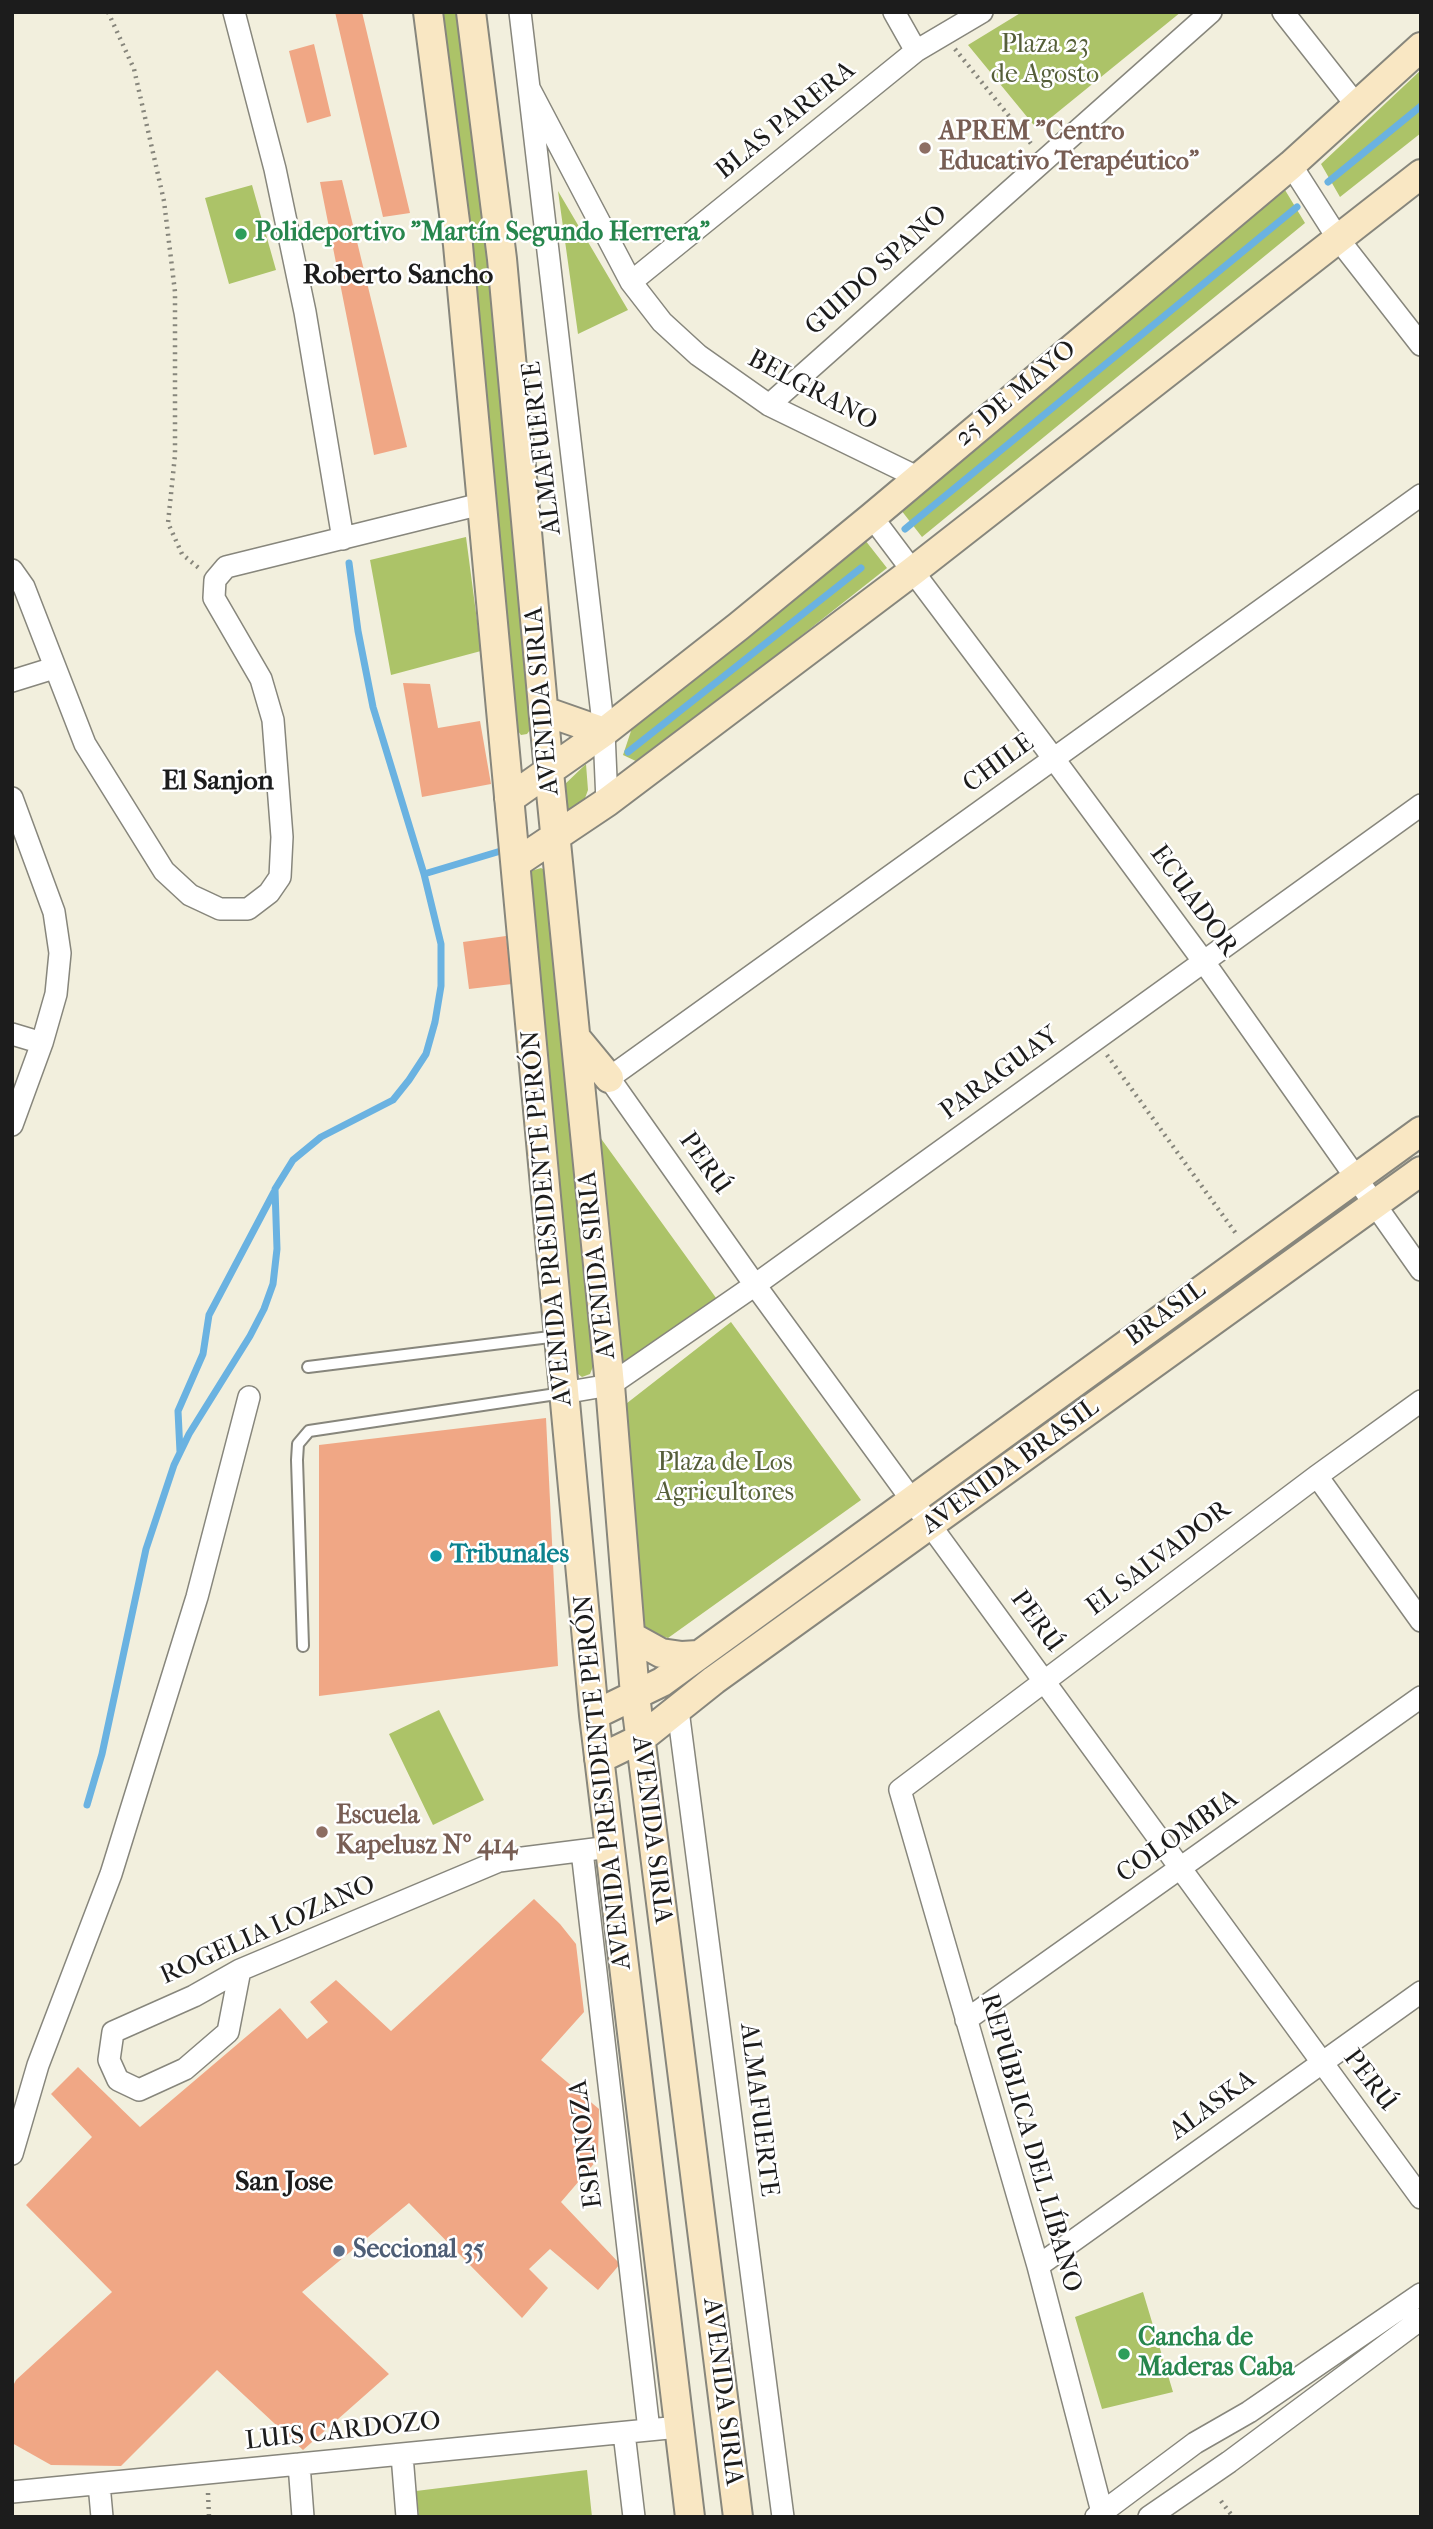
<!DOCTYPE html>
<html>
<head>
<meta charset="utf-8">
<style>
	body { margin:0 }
	#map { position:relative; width:1433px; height:2529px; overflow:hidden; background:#f2efdd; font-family:"IM FELL French Canon",serif }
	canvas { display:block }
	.frame { position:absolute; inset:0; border:14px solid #1c1c1c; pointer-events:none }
</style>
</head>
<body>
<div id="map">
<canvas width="1433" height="2529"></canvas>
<div class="frame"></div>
</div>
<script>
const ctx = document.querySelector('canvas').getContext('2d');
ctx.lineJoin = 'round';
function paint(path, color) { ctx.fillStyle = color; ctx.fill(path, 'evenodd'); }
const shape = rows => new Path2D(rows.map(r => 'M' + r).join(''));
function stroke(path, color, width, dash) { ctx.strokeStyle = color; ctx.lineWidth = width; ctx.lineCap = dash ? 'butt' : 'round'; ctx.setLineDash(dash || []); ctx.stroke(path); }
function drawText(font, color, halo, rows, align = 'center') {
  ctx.font = font + ' "IM FELL French Canon",serif'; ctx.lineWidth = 5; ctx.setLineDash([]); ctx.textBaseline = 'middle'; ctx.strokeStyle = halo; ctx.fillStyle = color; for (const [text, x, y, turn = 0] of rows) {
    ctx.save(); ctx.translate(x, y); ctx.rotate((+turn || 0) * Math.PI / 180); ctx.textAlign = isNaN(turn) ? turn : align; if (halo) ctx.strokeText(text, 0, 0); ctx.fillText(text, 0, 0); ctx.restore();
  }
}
paint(shape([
	[439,12,460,12,492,261,533,726,527,734,521,735,517,730],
	[1022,12,1181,12,1037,129,968,45],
	[1421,70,1421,133,1340,197,1321,164],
	[252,185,276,270,229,284,205,198],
	[1285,190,1305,223,922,537,901,510],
	[558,191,628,310,578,334],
	[466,537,481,651,391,675,370,560],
	[865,540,887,568,640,763,623,755,633,725],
	[586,764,588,790,584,801,566,817,563,786],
	[541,868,545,870,594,1364,590,1374,582,1377,574,1371,528,875,531,871],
	[597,1133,719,1302,621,1370],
	[731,1322,861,1500,668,1638,642,1631,622,1407],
	[439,1710,484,1800,433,1825,389,1734],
	[1143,2292,1173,2392,1102,2409,1075,2317],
	[587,2470,592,2517,419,2517,416,2491]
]), '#acc368');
stroke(shape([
	[1328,182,1421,106],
	[905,529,1297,207],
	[628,752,861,568],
	[424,874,504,850],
	[180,1452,178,1411,203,1354,209,1315,274,1192],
	[87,1805,102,1754,146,1549,174,1465,189,1434,250,1336,264,1309,273,1284,277,1249,275,1189,293,1160,321,1137,393,1100,409,1080,426,1054,435,1022,441,986,441,944,424,874,373,707,358,631,349,563]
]), '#6ab2e1', 7);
paint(shape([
	[335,12,362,12,410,213,383,217],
	[314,44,331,116,307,123,289,51],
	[342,180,407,447,374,455,320,182],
	[403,683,430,684,438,728,480,721,491,784,422,797],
	[506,936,512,984,469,989,463,942],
	[546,1418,558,1666,319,1696,319,1445],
	[534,1899,560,1924,576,1944,584,2012,541,2060,599,2109,598,2159,561,2202,620,2264,598,2290,550,2249,529,2269,548,2288,522,2318,409,2203,302,2292,389,2374,303,2450,217,2370,121,2466,51,2465,12,2443,12,2388,16,2380,112,2292,26,2205,92,2137,51,2094,78,2067,140,2127,280,2008,307,2039,328,2022,310,2002,336,1980,391,2031]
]), '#f0a785');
const lane = shape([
	[308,1367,558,1336],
	[303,1646,297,1460,298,1444,309,1431,563,1393]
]);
const street = shape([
	[234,12,275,169,305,312,343,539],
	[520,12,529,88,631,282,662,322,698,355,769,405,917,477],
	[894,12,916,51],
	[1283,12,1357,106],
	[529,88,604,732,607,802],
	[1291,165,1339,240,1421,345],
	[631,282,916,51,982,12],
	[769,405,1211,12],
	[1421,495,609,1078,755,1285,1421,2198],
	[872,517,1054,759,1204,962,1421,1270],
	[12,570,24,587,85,744,164,871,190,895,220,909,248,909,269,893,280,877,282,837,273,720,261,679,214,598,215,580,226,567,481,504],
	[12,681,54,668],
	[12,798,54,912,60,953,56,994,42,1043,12,1125],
	[12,1034,42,1043],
	[563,1393,610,1385,755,1285,1421,805],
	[1317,1476,1421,1621],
	[678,1710,783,2517],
	[582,1851,649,2430],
	[240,1970,228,2032,185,2069,139,2090,118,2080,109,2060,113,2032,194,1996,240,1970,499,1861,610,1847],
	[966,2020,1421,1697],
	[12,2154,38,2065,111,1874,197,1597,249,1397],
	[1038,2266,1421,1992],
	[624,2433,634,2517],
	[402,2455,407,2517],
	[299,2464,303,2517],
	[99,2484,102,2517],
	[12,2492,679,2427],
	[1102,2512,1038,2266,900,1790,1317,1476,1421,1401],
	[1096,2517,1195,2443,1249,2412,1421,2294],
	[1149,2517,1229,2462,1421,2319]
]);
const secondary = shape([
	[428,12,458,245,594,1715,690,2517],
	[471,12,502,259,549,772,610,1385,635,1695,738,2517],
	[544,711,604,732],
	[509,799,604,732,739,626,872,517,1291,165,1421,47],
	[516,863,607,802,913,571,1421,174],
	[576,1038,609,1078],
	[632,1637,661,1653,682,1656,698,1655],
	[594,1715,662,1682,1421,1131],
	[599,1759,640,1739,714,1680,1421,1171]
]);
stroke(lane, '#87867c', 14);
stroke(street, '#87867c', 24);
stroke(secondary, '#87867c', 32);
stroke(shape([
	[108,12,134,69,164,201,175,292,175,455,168,523,182,554,200,569],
	[955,49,1033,146],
	[1107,1055,1237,1235],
	[208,2493,209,2517],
	[1221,2501,1233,2517]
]), '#87867c', 4.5, [2, 5]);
stroke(lane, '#fff', 10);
stroke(street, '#fff', 21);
stroke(secondary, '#f9e7c3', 28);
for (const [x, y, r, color] of [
	[925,148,7,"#8d6e63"],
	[241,234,7,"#2e9e5b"],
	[436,1556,7,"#0f9aa8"],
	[322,1832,7,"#8d6e63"],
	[339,2251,7,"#5c6f8a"],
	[1124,2354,7,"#2e9e5b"]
]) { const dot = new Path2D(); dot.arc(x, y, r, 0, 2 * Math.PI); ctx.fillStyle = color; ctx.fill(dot); stroke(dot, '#fff', 2.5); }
drawText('26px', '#565f3a', '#fff', [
	["Plaza 23",1045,46],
	["de Agosto",1045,76],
	["Plaza de Los",725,1464],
	["Agricultores",725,1494]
]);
drawText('26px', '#1c1c1c', '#fff', [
	["BLAS PARERA",786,121,-39],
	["GUIDO SPANO",877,271,-42],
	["BELGRANO",812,391,28],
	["25 DE MAYO",1016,394,-40],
	["ALMAFUERTE",543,448,-97],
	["AVENIDA SIRIA",543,701,-95],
	["CHILE",999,764,-36],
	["ECUADOR",1193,901,54],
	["PARAGUAY",1000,1074,-36],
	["PERÚ",704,1164,55],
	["AVENIDA PRESIDENTE PERÓN",548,1218,-95],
	["AVENIDA SIRIA",598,1265,-96],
	["BRASIL",1166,1314,-36],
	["AVENIDA BRASIL",1011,1467,-36],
	["EL SALVADOR",1159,1559,-37],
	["PERÚ",1036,1622,54],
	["AVENIDA PRESIDENTE PERÓN",604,1782,-96],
	["AVENIDA SIRIA",651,1830,83],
	["COLOMBIA",1178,1837,-35],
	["ROGELIA LOZANO",268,1931,-24],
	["PERÚ",1369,2081,53],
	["ALASKA",1213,2106,-36],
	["ALMAFUERTE",758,2110,83],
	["REPÚBLICA DEL LÍBANO",1030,2143,74],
	["ESPINOZA",587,2144,-97],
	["AVENIDA SIRIA",722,2392,83],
	["LUIS CARDOZO",343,2432,-6]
]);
drawText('bold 26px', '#785e54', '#fff', [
	["APREM \"Centro",939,133],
	["Educativo Terapéutico\"",939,163],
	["Escuela",336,1817],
	["Kapelusz Nº 414",336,1847]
], 'left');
drawText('bold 26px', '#27864d', '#fff', [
	["Polideportivo \"Martín Segundo Herrera\"",255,234],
	["Cancha de",1138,2339],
	["Maderas Caba",1138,2369]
], 'left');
drawText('bold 26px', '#0d838f', '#fff', [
	["Tribunales",450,1556]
], 'left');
drawText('bold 26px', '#4e5e75', '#fff', [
	["Seccional 35",353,2251]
], 'left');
drawText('bold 28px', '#1c1c1c', '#fff', [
	["Roberto Sancho",398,276],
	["El Sanjon",218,782],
	["San Jose",284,2183]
]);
</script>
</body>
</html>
